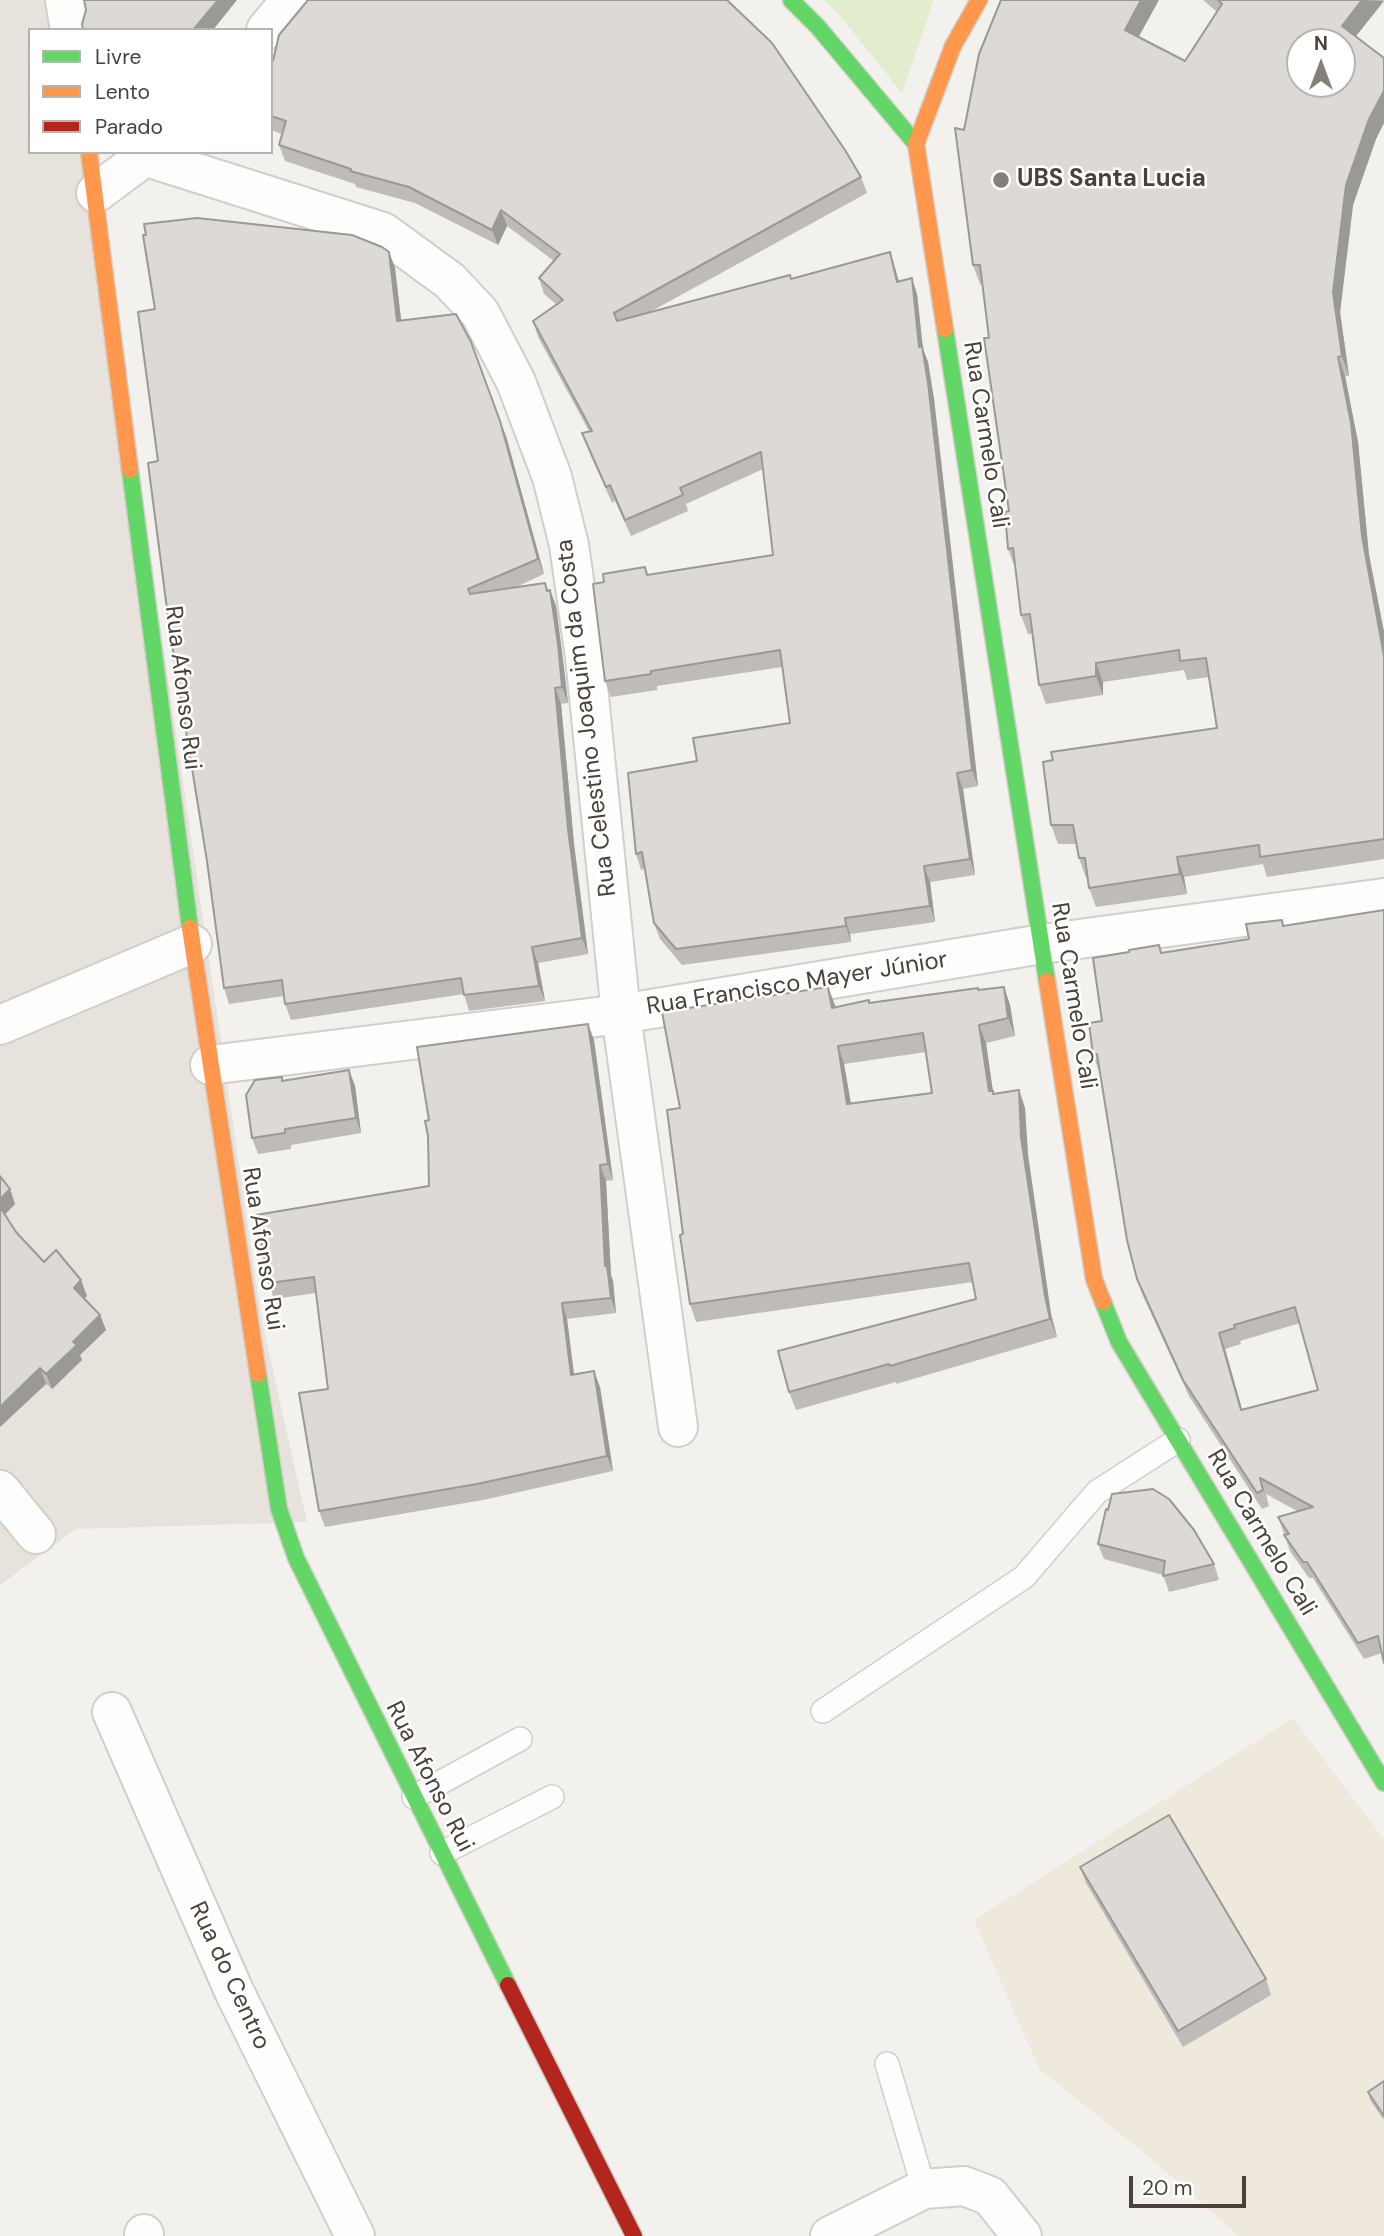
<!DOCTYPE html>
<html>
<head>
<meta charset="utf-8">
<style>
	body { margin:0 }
	#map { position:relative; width:1384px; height:2236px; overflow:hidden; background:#f3f1ee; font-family:"DM Sans",sans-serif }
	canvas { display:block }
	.legend { position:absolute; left:28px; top:28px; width:245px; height:126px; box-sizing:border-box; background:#fff; border:2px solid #b7b3af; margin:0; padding:9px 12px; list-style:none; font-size:21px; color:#4a4238 }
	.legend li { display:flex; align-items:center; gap:14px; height:35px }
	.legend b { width:35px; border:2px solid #b7b3af }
	.north { position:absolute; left:1286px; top:28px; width:70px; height:70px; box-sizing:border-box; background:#fff; border:2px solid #b7b3af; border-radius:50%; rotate:0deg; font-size:19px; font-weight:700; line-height:28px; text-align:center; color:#4a4238 }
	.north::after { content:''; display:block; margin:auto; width:24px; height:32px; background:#857f78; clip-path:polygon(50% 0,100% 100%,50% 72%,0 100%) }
	.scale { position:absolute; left:1129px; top:2176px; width:117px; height:32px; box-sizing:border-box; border:4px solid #4a4238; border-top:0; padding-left:9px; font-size:21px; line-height:24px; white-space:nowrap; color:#4a4238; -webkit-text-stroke:5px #fff; paint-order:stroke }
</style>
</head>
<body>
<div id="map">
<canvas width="1384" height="2236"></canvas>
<ul class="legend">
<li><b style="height:9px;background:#63d668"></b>Livre</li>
<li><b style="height:9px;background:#ff974d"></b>Lento</li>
<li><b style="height:9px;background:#b3261e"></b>Parado</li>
</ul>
<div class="north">N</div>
<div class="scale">20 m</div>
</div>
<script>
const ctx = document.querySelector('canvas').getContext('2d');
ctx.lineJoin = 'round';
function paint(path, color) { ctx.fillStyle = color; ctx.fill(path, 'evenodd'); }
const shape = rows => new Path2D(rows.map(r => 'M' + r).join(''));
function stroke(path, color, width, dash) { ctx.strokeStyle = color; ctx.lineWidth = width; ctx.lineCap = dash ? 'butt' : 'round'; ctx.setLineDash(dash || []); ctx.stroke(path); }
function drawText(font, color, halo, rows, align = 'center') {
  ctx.font = font + ' "DM Sans",sans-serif'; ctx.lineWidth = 5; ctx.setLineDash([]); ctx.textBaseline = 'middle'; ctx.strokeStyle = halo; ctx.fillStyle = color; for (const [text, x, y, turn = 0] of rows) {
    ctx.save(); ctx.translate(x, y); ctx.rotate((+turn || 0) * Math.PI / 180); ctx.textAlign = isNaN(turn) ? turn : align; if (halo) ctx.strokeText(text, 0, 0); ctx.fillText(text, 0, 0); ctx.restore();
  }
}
paint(shape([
	[0,0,69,0,74,30,30,30,30,152,91,152,262,1322,307,1522,76,1529,0,1585]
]), '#e7e2db');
paint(shape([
	[1293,1718,1384,1839,1384,2236,1239,2236,1148,2156,1039,2069,974,1920]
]), '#eee8dd');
paint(shape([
	[824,0,934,0,902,93,836,11]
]), '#e2edce');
const lane = shape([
	[823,1711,1024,1577,1097,1492,1178,1440],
	[414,1797,520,1739],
	[442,1853,552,1797],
	[887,2064,924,2189]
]);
const street = shape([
	[65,0,70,30],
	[266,30,291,0],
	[147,157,383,232,450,281,480,313,516,382,552,477,569,545,585,657,621,1014,678,1427],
	[96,193,151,152],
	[0,1025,192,944],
	[210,1065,621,1014,1042,944,1384,898],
	[0,1490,36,1534],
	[112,1712,234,1991,355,2236],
	[144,2234,144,2236],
	[830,2236,924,2189,964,2186,990,2196,1022,2236]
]);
const fast = shape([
	[791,0,818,27,916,144],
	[945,329,1047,981],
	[130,470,190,928],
	[1103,1302,1119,1342,1384,1783],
	[258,1374,279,1509,296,1558,508,1985]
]);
const slow = shape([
	[89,152,130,470],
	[945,329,916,144,953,46,979,0],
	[190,928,258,1374],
	[1047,981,1094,1279,1103,1302]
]);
const jam = shape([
	[508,1985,634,2236]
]);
stroke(lane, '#d1cfcb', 26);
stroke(street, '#d1cfcb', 42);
stroke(fast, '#d2cdc5', 19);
stroke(slow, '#d2cdc5', 19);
stroke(jam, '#d2cdc5', 19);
stroke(lane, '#fdfdfc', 23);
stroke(street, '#fdfdfc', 38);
stroke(fast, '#63d668', 16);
stroke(slow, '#ff974d', 16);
stroke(jam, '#b3261e', 16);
paint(shape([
	[1203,0,1384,0,1355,36,1384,58,1384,123,1376,139,1353,205,1340,312,1349,376,1345,376,1358,442,1369,555,1384,632,1384,859,1267,877,1263,864,1184,877,1187,894,1096,907,1089,888,1087,878,1086,878,1079,858,1076,844,1058,844,1051,825,1217,728,1209,677,1187,680,1184,670,1103,682,1103,695,1046,704,1039,685,1032,634,1028,634,1021,615,1016,568,1015,568,1008,549,1009,511,983,284,980,284,973,265,964,130,1139,37,1185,61,1217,12],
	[271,60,861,177,867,193,650,312,791,279,890,252,899,281,917,294,923,349,928,362,934,399,978,786,963,789,975,875,930,882,935,922,850,934,851,942,682,965,660,939,654,923,645,869,641,870,636,854,697,761,790,723,782,667,657,686,657,690,611,697,605,681,604,582,645,567,648,575,773,555,763,469,686,504,688,511,631,536,615,501,612,503,588,449,582,433,589,431,538,337,533,321,556,304,544,294,539,278,554,261,507,226,498,245,415,203,356,187,355,184,285,161,279,145,282,134,271,130],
	[389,252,395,268,401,320,506,436,544,574,514,588,545,583,548,590,550,590,556,606,563,660,568,703,561,704,564,736,574,844,588,954,538,963,545,1001,469,1011,464,994,291,1020,285,1004,284,996,229,1004,224,988,158,461,155,309],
	[1249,939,1382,1653,1364,1659,1313,1578,1309,1578,1290,1551,1278,1517,1297,1511,1266,1494,1269,1506,1262,1509,1189,1396,1143,1296,1137,1279,1099,1071,1093,1055,1102,1021,1162,953],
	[1300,1323,1318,1390,1242,1410,1225,1349,1241,1344,1240,1341],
	[1004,987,1010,1005,1015,1036,986,1043,993,1092,994,1094,1019,1090,1025,1108,1028,1155,1051,1314,1057,1337,896,1384,896,1382,796,1410,789,1392,976,1299,973,1282,696,1322,690,1304,683,1234,680,1108,835,1005,835,1007],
	[926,1052,932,1093,851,1104,844,1064],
	[588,1024,594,1040,613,1180,606,1181,611,1275,613,1281,616,1313,567,1319,574,1374,600,1387,613,1471,483,1500,325,1527,319,1511,328,1389,316,1293,274,1299,269,1283,429,1186,429,1120],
	[349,1070,355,1086,361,1133,291,1145,291,1149,258,1154,252,1138,282,1077,283,1081],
	[0,1176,10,1189,15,1204,5,1215,16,1232,44,1262,87,1296,84,1298,100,1315,106,1330,80,1355,82,1360,52,1389,46,1384,0,1427],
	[1098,1544,1214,1564,1219,1580,1169,1592,1163,1575,1104,1559],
	[1080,1867,1266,1979,1271,1995,1183,2047,1086,1883],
	[1384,2081,1384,2120,1370,2100,1368,2092]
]), '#bebbb8');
paint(shape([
	[218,0,237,0,213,30,193,30],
	[1141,0,1159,0,1132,49,1125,30],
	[1362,0,1384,1,1349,45,1342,26],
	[1384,91,1384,123,1376,139,1353,205,1340,312,1349,376,1342,356,1333,292,1346,185,1369,119],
	[501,210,507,226,498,245,492,230],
	[389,252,395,268,403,336,397,321],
	[890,252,895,268,903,298,897,282],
	[912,278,917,294,923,349,928,362,934,399,978,786,972,770,919,347],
	[1338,357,1345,376,1358,442,1369,555,1384,632,1384,656,1362,536],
	[500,421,506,436,544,574,538,559],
	[550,590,556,606,563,660,568,703,562,687],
	[1096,663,1103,682,1103,695,1096,676],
	[555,688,561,704,574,844,588,954,582,938,568,829],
	[957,773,963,789,975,875,970,859],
	[1177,857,1184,877,1187,894,1180,874],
	[924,866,930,882,935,922,930,906],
	[845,918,850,934,851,942,846,926],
	[532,947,538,963,545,1001,539,986],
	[828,987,835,1005,838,1026,832,1008],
	[1004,987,1010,1005,1015,1036,1008,1018],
	[588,1024,594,1040,613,1180,608,1164],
	[979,1025,986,1043,993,1092,989,1091],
	[838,1046,844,1064,854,1122,847,1104],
	[349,1070,355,1086,361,1133,356,1118],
	[1019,1090,1025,1108,1028,1155,1051,1314,1057,1337,1050,1319,1045,1296,1021,1137],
	[600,1165,606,1181,611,1275,613,1281,616,1313,611,1298,605,1266],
	[10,1189,15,1204,2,1217,0,1211,0,1199],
	[81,1280,87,1296,79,1303,74,1288],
	[562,1303,567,1319,576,1391,571,1375],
	[100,1315,106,1330,80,1355,82,1360,52,1389,46,1374,73,1342],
	[1219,1333,1225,1349,1247,1427,1241,1410],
	[40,1368,46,1384,0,1427,0,1407],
	[594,1371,600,1387,613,1471,607,1456]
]), '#9b9996');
const building = shape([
	[84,0,218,0,193,30,83,30,82,24,86,10,84,0],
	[308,0,727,0,772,43,845,150,861,177,614,313,617,321,790,275,791,279,890,252,897,282,912,278,919,347,922,346,928,383,972,770,957,773,970,859,924,866,930,906,845,918,846,926,676,949,654,923,642,852,636,854,628,773,697,761,693,738,790,723,780,650,651,671,651,674,605,681,593,584,604,582,603,574,645,567,647,575,773,555,761,452,680,488,683,495,625,520,610,485,606,487,582,433,592,431,533,321,563,300,539,278,560,254,501,210,492,230,409,187,350,171,351,169,279,145,286,121,271,116,271,60,273,61,279,35,308,0],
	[1001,0,1141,0,1125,30,1185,61,1222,4,1218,0,1362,0,1342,26,1384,58,1384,91,1369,119,1346,185,1333,292,1342,356,1338,357,1351,423,1362,536,1384,656,1384,839,1260,857,1259,845,1177,857,1180,874,1089,888,1085,858,1079,858,1073,825,1051,825,1043,762,1053,760,1051,752,1217,728,1206,658,1180,661,1179,650,1096,663,1096,676,1039,685,1030,614,1021,615,1013,548,1008,549,1005,512,1009,511,984,338,989,338,980,265,973,265,955,128,964,130,979,54,1001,0],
	[1300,42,1342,42,1342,84,1300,84,1300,42],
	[197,218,352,235,382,247,389,252,397,321,456,314,471,342,500,421,538,559,468,589,470,594,545,583,547,591,550,590,558,644,562,687,555,688,558,720,568,829,582,938,532,947,539,986,464,995,461,978,285,1004,282,980,224,988,207,861,170,632,148,463,158,461,138,312,155,309,143,235,146,235,144,224,197,218],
	[1384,910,1384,1663,1378,1636,1358,1643,1307,1562,1303,1562,1284,1535,1289,1534,1278,1517,1313,1507,1260,1478,1263,1490,1257,1493,1183,1380,1137,1279,1127,1240,1097,1054,1093,1055,1089,1023,1102,1021,1093,958,1129,952,1129,950,1159,945,1161,953,1249,939,1246,924,1282,920,1283,926,1384,910],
	[1295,1307,1318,1390,1241,1410,1219,1333,1235,1328,1234,1325,1295,1307],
	[828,987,832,1008,869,1000,869,1003,978,988,978,990,1004,987,1008,1018,979,1025,989,1091,993,1091,993,1094,1019,1090,1021,1137,1045,1296,1050,1319,890,1366,889,1364,789,1392,778,1351,976,1299,969,1263,690,1304,680,1235,683,1234,667,1110,680,1108,662,1012,828,987],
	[923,1033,932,1093,847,1104,838,1046,923,1033],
	[588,1024,608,1164,600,1165,605,1266,607,1266,611,1298,562,1303,571,1375,594,1371,607,1456,477,1484,319,1511,299,1393,328,1389,314,1277,269,1283,256,1215,429,1186,428,1136,425,1121,429,1120,417,1047,588,1024],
	[349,1070,356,1118,285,1129,285,1133,252,1138,246,1095,255,1080,282,1077,282,1081,349,1070],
	[0,1176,10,1189,0,1199,0,1176],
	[0,1207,16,1232,44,1262,56,1250,81,1280,74,1288,100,1315,73,1342,77,1345,46,1374,40,1368,0,1407,0,1207],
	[1153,1489,1169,1499,1194,1530,1214,1564,1163,1576,1165,1561,1098,1544,1106,1509,1108,1510,1112,1494,1153,1489],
	[1169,1815,1266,1979,1178,2031,1080,1867,1169,1815],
	[1384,2081,1384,2116,1368,2092,1384,2081]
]);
paint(building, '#dddad6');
stroke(building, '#9b9996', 2);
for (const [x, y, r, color] of [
	[1001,180,9,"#857f78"]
]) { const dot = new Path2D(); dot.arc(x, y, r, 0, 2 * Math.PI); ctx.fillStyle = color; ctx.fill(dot); stroke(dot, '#fff', 2.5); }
drawText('bold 24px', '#4a4238', '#fff', [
	["UBS Santa Lucia",1017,180]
], 'left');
drawText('24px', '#4a4238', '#fff', [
	["Rua Carmelo Cali",985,435,81],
	["Rua Afonso Rui",182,688,83],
	["Rua Celestino Joaquim da Costa",587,718,-97],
	["Rua Francisco Mayer Júnior",797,984,-9],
	["Rua Carmelo Cali",1073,996,81],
	["Rua Afonso Rui",262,1249,81],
	["Rua Carmelo Cali",1261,1533,59],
	["Rua Afonso Rui",429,1777,63],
	["Rua do Centro",229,1976,65]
]);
</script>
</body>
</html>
